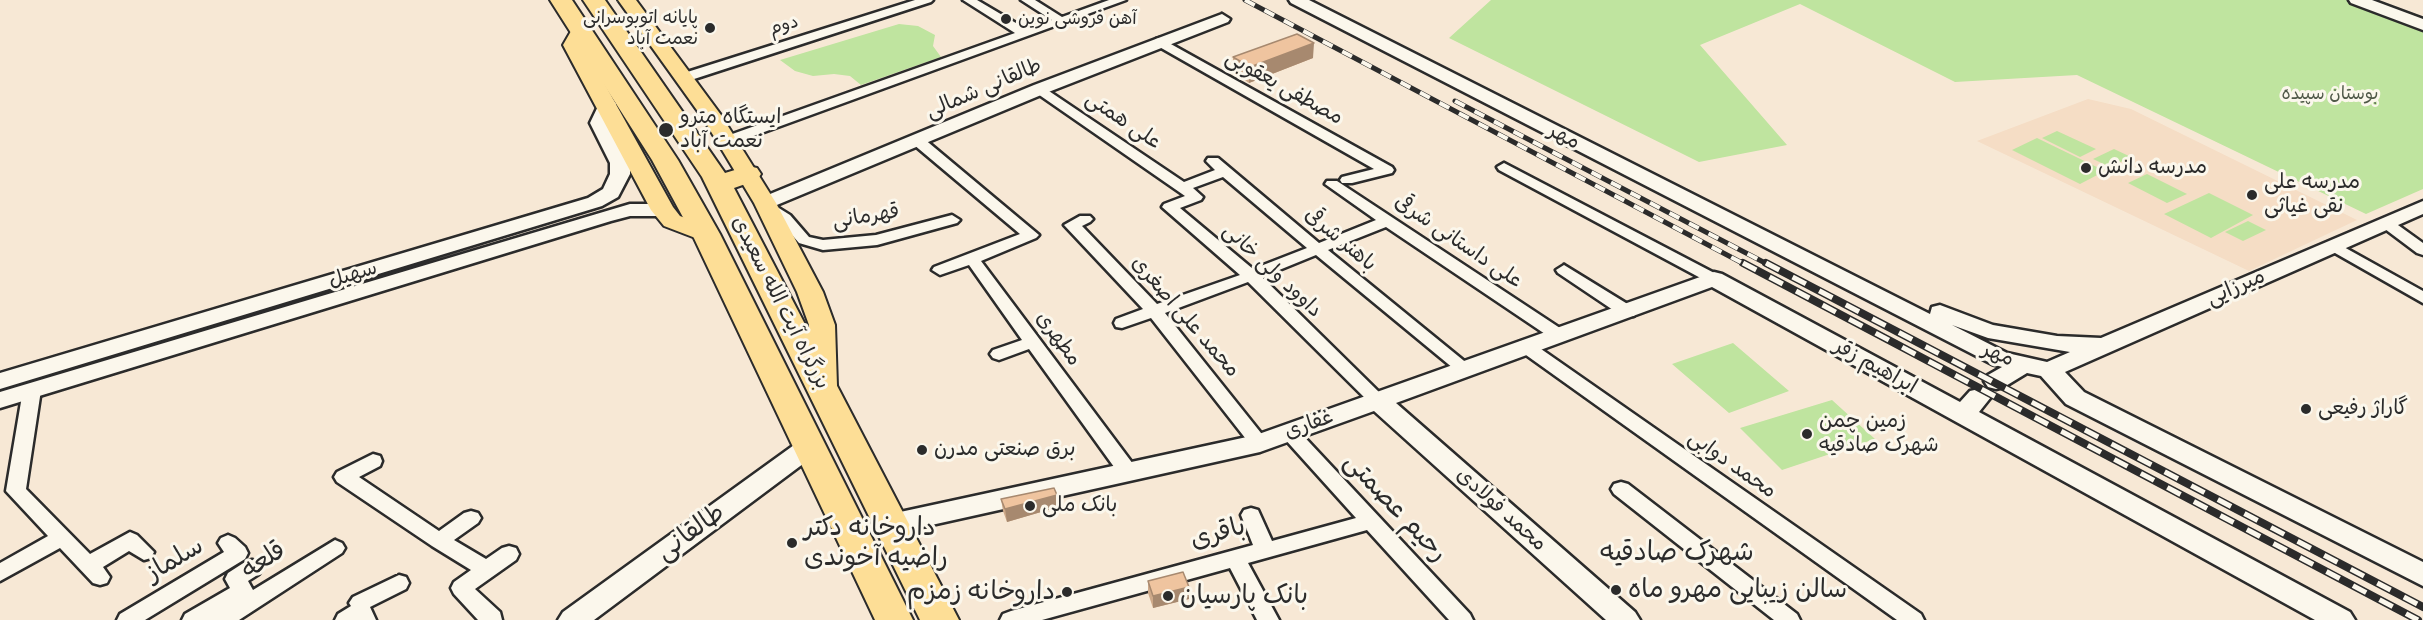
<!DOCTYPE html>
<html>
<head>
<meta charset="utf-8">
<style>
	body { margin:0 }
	canvas { display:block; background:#f7e8d5 }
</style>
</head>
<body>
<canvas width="2423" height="620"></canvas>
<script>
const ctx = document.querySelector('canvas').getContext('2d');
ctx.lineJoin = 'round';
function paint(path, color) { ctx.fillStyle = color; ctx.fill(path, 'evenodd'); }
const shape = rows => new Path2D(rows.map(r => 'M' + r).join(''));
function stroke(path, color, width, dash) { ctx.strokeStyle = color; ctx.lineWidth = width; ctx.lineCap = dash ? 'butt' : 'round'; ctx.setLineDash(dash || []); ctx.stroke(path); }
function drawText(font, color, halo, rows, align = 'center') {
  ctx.font = font + ' Sriracha,"Playpen Sans Arabic",sans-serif'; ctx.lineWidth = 6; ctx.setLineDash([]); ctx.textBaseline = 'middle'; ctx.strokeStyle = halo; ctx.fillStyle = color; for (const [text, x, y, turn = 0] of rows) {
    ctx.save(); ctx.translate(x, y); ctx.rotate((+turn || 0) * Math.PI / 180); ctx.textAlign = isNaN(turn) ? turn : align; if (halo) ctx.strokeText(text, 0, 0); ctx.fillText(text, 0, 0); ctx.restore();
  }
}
paint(shape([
	[2088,99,2131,109,2357,220,2249,271,1977,141]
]), '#f5ddc5');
paint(shape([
	[1491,0,2351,0,2423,28,2423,189,2366,214,2077,75,1955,82,1800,4,1700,45,1787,145,1699,162,1449,38],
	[899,24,918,26,935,35,933,46,941,57,861,85,850,76,834,74,813,76,795,71,780,60],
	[2057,131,2096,149,2080,157,2042,138],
	[2037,138,2105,171,2080,184,2012,150],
	[2114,149,2131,157,2110,167,2093,159],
	[2147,174,2187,194,2167,203,2128,183],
	[2209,193,2253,215,2211,238,2164,214],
	[2248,221,2266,230,2243,241,2225,232],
	[1733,343,1789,391,1729,413,1672,364],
	[1832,400,1875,439,1782,470,1740,428]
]), '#bfe49f');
const street = shape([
	[915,0,933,0,931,2,691,80,686,81,680,77,681,74,915,0],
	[963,0,977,0,1026,29,1052,20,1021,0,1035,0,1062,17,1109,0,1126,0,734,143,729,144,722,140,724,137,1015,33,963,0],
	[1160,38,1392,167,1394,170,1392,173,1352,183,1342,183,1340,180,1342,177,1374,169,1156,45,1154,42,1156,39,1160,38],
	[1040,85,1184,182,1215,170,1206,161,1208,158,1218,158,1319,243,1376,220,1325,184,1327,181,1337,181,1566,332,1568,336,1566,340,1554,340,1386,227,1328,250,1474,369,1471,373,1459,373,1316,255,1262,277,1383,396,1386,400,1383,404,1371,404,1248,282,1165,313,1269,443,1267,448,1260,450,1253,448,1151,318,1122,328,1116,327,1114,323,1116,319,1143,309,1064,225,1080,216,1090,216,1093,219,1090,222,1082,226,1157,304,1240,275,1162,207,1164,204,1185,196,1035,92,1033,89,1035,86,1040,85],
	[1223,177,1307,248,1253,269,1180,208,1201,200,1203,197,1193,188,1223,177],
	[918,137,923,138,1039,235,1036,238,981,261,1136,468,1139,473,1136,478,1129,480,1122,478,1029,349,999,360,993,358,990,354,993,350,1022,340,969,265,940,275,932,270,934,267,1020,234,913,144,911,141,918,137],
	[1504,163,1720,276,1722,279,1714,284,1708,282,1499,170,1497,167,1504,163],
	[766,200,790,215,809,237,823,240,876,235,952,215,960,220,957,223,877,245,823,250,799,243,780,221,761,207,759,204,766,200],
	[2386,218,2391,220,2423,243,2423,255,2417,253,2381,226,2378,223,2381,220,2386,218],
	[2333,241,2423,291,2423,303,2328,249,2325,246,2328,243,2333,241],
	[1564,265,1634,308,1636,312,1634,316,1622,316,1558,273,1556,270,1564,265],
	[1525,340,1531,342,1921,614,1924,620,1897,620,1519,350,1516,346,1519,342,1525,340],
	[32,384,38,386,41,390,26,489,90,554,130,532,137,535,154,552,151,558,144,560,129,551,103,567,110,577,107,583,100,585,93,583,60,548,0,581,0,563,48,536,6,491,23,390,26,386,32,384],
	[1289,426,1295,427,1470,614,1473,620,1449,620,1367,530,1248,563,1279,620,1257,620,1230,568,1042,620,1000,620,1003,614,1011,611,1253,545,1241,515,1244,510,1251,508,1258,510,1272,541,1356,518,1283,437,1280,432,1283,427,1289,426],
	[373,454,380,456,382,461,380,466,359,477,439,531,464,513,471,511,478,513,481,518,478,523,454,540,486,559,502,548,509,546,516,548,519,554,516,560,475,589,500,612,502,620,478,620,454,594,451,588,454,582,471,570,432,546,337,482,334,477,337,472,373,454],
	[1621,482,1628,484,1797,614,1800,620,1774,620,1614,494,1611,489,1614,484,1621,482],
	[228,535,235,538,245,547,248,553,245,559,145,620,117,620,120,614,224,552,218,543,221,538,228,535],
	[335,540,342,543,345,548,342,553,239,620,182,620,185,614,230,588,225,579,228,573,245,562,252,560,259,562,262,568,259,574,248,581,253,590,335,540],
	[399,575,406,577,409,583,406,589,370,607,376,620,335,620,338,614,351,606,349,603,353,597,399,575]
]);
const secondary = shape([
	[1289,0,1309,0,1930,314,1932,307,1940,305,1993,325,2057,336,2101,338,2423,201,2423,214,2065,372,2084,392,2423,562,2423,586,2066,404,2041,376,2027,373,2004,387,1996,389,1988,387,1984,381,1988,375,2002,367,1992,364,1291,3,1289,0],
	[1952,325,1988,338,2070,352,2047,362,2007,353,1952,325],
	[2349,0,2372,0,2423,19,2423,30,2351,3,2349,0],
	[1222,14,1230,19,1228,22,1046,93,772,207,765,209,758,207,755,203,758,199,1034,85,1222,14],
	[607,99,613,100,616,104,608,123,630,163,630,174,618,197,602,206,0,389,0,373,588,198,603,189,610,174,610,163,590,123,601,100,607,99],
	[630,204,663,204,670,206,673,210,670,214,663,216,630,216,611,221,0,408,0,392,630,204],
	[1714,272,1722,274,1960,402,1970,391,1979,389,1988,391,1991,397,1979,412,2350,612,2355,620,2315,620,1712,287,1396,403,1635,612,1640,620,1606,620,1374,411,1260,452,891,534,881,531,878,524,881,517,891,514,1256,435,1714,272],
	[810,437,819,440,823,446,819,452,594,620,558,620,563,612,801,440,810,437]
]);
const primary = shape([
	[618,0,636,0,721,115,776,203,823,292,835,325,837,386,833,393,823,395,813,393,809,386,809,325,797,292,754,203,704,120,618,0],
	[581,24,588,26,590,30,583,45,673,207,680,216,714,229,718,234,714,239,706,241,698,239,664,226,651,210,563,45,574,26,581,24]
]);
const highway = shape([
	[550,0,572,0,678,160,720,234,913,620,875,620,692,234,652,160,550,0],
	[583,0,605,0,725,173,748,166,757,168,761,174,757,180,734,188,959,620,920,620,702,177,583,0]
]);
stroke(street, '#2b2b2b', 5);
stroke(secondary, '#2b2b2b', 5);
stroke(primary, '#2b2b2b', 4);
stroke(highway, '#2b2b2b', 4);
paint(street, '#fbf7ec');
paint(secondary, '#fbf7ec');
paint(primary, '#fdde96');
paint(highway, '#fdde96');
const railFar1 = shape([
	[1245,0,1746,265],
	[1455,101,1769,265]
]);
const rail = shape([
	[1743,263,2418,620],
	[1766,263,2423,607]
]);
stroke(railFar1, '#2b2b2b', 5);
stroke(rail, '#2b2b2b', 8);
stroke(railFar1, '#fbf7ec', 4, [11]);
stroke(rail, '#fbf7ec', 5, [15]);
paint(shape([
	[1233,57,1313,58,1249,83,1233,72],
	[1001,499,1058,507,1007,522,1003,511],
	[1148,581,1189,587,1189,599,1153,608,1148,593]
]), '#cea989');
paint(shape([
	[1314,43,1313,58,1249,83,1250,67],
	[1057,495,1058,507,1007,522,1005,509],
	[1189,587,1189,599,1153,608,1153,596]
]), '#a7896f');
const building = shape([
	[1297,34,1314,43,1250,67,1233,57,1297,34],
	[1054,488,1057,495,1005,509,1001,499,1054,488],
	[1183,572,1189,587,1153,596,1148,581,1183,572]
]);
paint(building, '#efc49f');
stroke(building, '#a7896f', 1.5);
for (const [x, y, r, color] of [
	[1006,19,6,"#2b2b2b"],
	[710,28,6,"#2b2b2b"],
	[666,130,8,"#2b2b2b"],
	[2086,168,6,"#2b2b2b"],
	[2252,195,6,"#2b2b2b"],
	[2306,409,6,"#2b2b2b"],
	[1807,434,6,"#2b2b2b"],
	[922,450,6,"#2b2b2b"],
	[1030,506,6,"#2b2b2b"],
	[792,543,6,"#2b2b2b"],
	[1616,590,6,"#2b2b2b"],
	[1067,592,6,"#2b2b2b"],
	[1168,596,6,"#2b2b2b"]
]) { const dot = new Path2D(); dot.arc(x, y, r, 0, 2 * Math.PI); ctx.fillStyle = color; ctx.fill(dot); stroke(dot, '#fbf7ec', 2); }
drawText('18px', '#2b2b2b', '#fbf7ec', [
	["پایانه اتوبوسرانی",698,18],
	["نعمت آباد",698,39],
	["آهن فروشی نوین",1018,19,"left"]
], 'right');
drawText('18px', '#2b2b2b', '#fbf7ec', [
	["دوم",784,26,-17]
]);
drawText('18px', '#505948', '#fbf7ec', [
	["بوستان سپیده",2330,94]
]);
drawText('21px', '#2b2b2b', '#fbf7ec', [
	["مصطفی یعقوبی",1284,88,29],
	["طالقانی شمالی",984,89,-23],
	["علی همتی",1123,121,34],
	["مهر",1564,137,27],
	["قهرمانی",866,217,-9],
	["باهنر شرقی",1340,240,40],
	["علی داستانی شرقی",1458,242,34],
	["داوود ولی خانی",1272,271,43],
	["سهیل",353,275,-17],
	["میرزایی",2236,288,-24],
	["بزرگراه آیت الله سعیدی",780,303,63],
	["محمد علی اصغری",1185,317,49],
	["مطهری",1058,339,54],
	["مهر",1998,355,22],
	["ابراهیم زقر",1875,367,29],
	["غفاری",1309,425,-20],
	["محمد دوابی",1732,465,35],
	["محمد فولادی",1501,510,42]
]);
drawText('21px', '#2b2b2b', '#fbf7ec', [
	["ایستگاه مترو",680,118],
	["نعمت آباد",680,142],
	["مدرسه دانش",2098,168],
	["مدرسه علی",2264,183],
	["نقی غیاثی",2264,207],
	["گاراژ رفیعی",2318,409],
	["زمین چمن",1819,422],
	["شهرک صادقیه",1819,446],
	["برق صنعتی مدرن",934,450],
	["بانک ملی",1042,506]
], 'left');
drawText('26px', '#2b2b2b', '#fbf7ec', [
	["رحیم عصمتی",1395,508,47],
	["طالقانی",691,533,-36],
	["باقری",1218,534,-16],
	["سلماز",175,560,-31],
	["قلعه",264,561,-33]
]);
drawText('26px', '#2b2b2b', '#fbf7ec', [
	["داروخانه دکتر",804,528],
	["راضیه آخوندی",804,558],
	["سالن زیبایی مهرو ماه",1628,590],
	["داروخانه زمزم",1055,592,"right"],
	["بانک پارسیان",1180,596]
], 'left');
drawText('27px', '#2b2b2b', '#fbf7ec', [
	["شهرک صادقیه",1677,553]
]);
</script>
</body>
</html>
